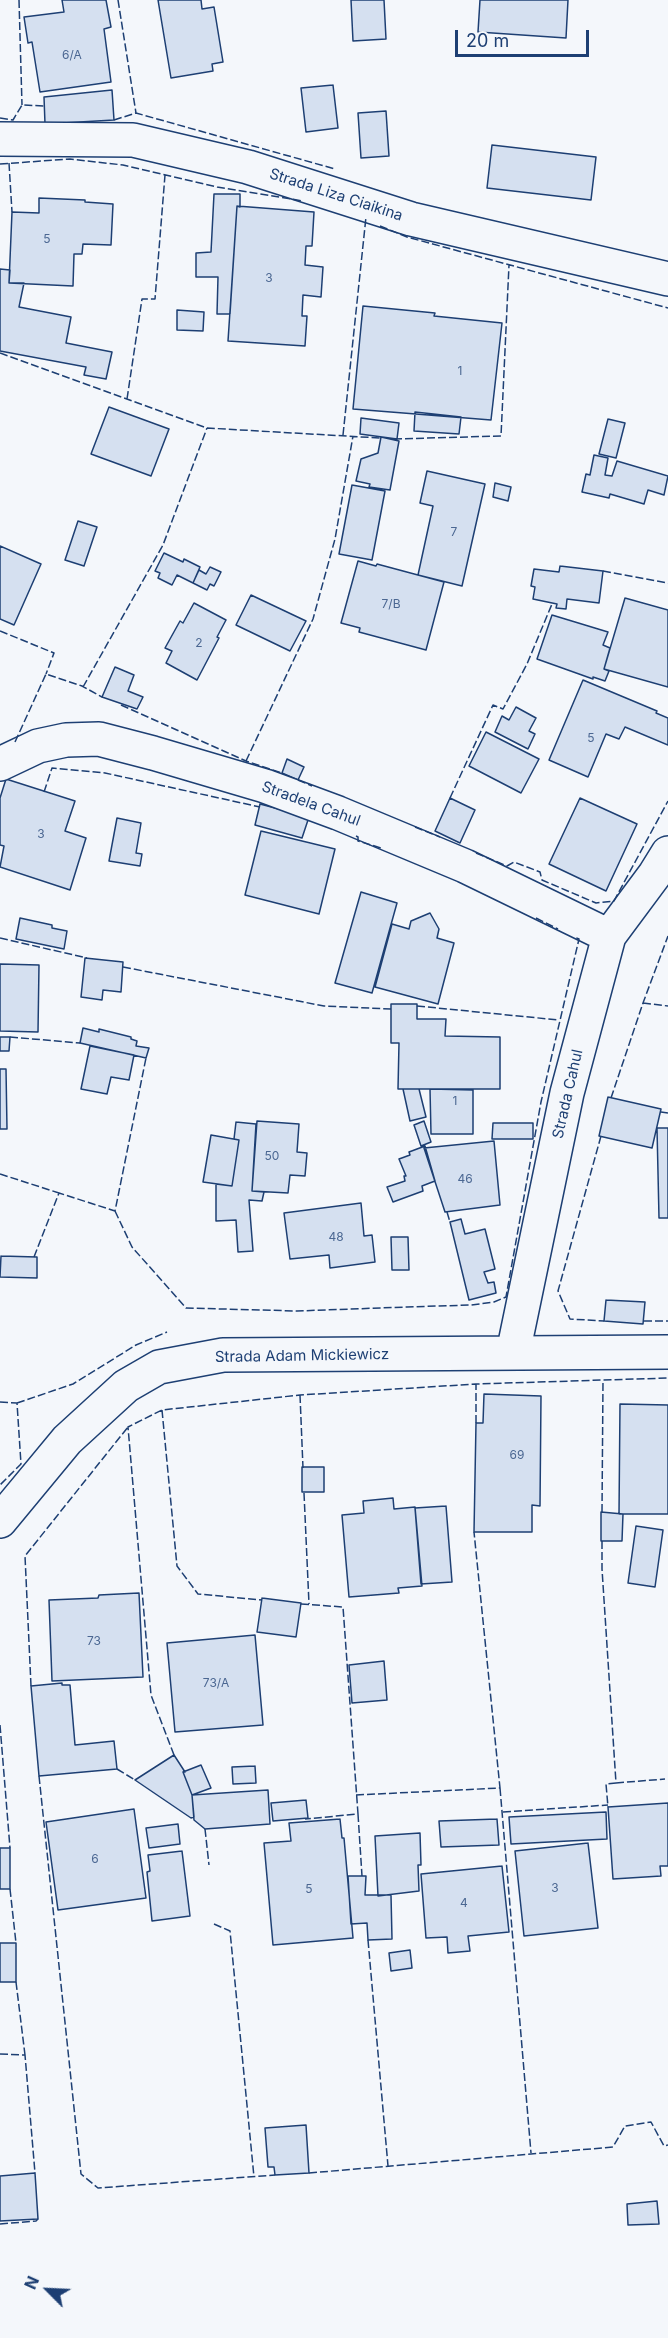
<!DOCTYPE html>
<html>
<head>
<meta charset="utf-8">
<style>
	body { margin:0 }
	#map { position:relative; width:668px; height:2338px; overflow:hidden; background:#f4f7fb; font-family:Inter,sans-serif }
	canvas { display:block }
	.north { position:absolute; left:18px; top:2260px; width:60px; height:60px; -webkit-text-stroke:4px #f4f7fb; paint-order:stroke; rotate:294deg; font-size:16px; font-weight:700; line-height:24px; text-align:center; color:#1d3f73 }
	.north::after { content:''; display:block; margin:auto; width:21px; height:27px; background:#1d3f73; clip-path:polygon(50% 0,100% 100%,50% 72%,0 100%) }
	.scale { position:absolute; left:455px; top:30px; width:134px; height:27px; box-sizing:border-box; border:3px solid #1d3f73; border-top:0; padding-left:8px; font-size:18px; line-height:21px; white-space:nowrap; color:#1d3f73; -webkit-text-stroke:4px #f4f7fb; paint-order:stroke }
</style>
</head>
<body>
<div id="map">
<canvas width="668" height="2338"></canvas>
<div class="north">N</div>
<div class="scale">20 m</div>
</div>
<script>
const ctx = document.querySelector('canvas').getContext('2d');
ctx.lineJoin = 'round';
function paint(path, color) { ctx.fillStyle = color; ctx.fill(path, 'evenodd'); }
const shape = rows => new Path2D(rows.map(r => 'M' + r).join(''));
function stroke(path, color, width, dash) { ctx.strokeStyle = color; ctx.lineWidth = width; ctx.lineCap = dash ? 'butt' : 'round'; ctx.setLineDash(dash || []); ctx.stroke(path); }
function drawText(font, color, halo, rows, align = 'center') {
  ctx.font = font + ' Inter,sans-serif'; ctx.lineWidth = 4.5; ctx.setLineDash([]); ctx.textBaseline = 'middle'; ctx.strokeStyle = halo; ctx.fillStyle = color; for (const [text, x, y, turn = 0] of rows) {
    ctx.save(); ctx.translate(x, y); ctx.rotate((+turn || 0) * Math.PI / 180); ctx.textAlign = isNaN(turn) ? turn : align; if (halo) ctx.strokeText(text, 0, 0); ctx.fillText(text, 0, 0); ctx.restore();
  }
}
const building = shape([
	[62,0,106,0,111,27,104,29,111,82,40,92,32,42,28,43,24,17,64,12,62,0],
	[158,0,201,0,202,9,214,7,223,62,212,64,213,71,171,78,158,0],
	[351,0,384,0,386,39,353,41,351,0],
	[480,0,568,0,566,38,478,32,480,0],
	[333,85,338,128,306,132,301,88,333,85],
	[112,90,114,120,45,124,44,97,112,90],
	[386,111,389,156,361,158,358,113,386,111],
	[492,145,596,157,591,200,487,188,492,145],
	[214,194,240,194,240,207,237,206,230,314,217,314,218,277,196,277,196,253,211,252,214,194],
	[39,198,85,200,85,202,113,204,111,245,83,244,82,254,74,254,73,286,9,283,12,212,39,213,39,198],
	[237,206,314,212,312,246,306,246,305,265,323,267,321,297,303,295,302,316,307,316,305,346,228,341,237,206],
	[0,269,10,270,9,283,24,283,19,307,71,317,66,343,112,352,106,379,84,375,86,367,0,351,0,269],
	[363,306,435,313,434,316,502,323,491,420,353,409,363,306],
	[177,310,204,312,203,331,177,330,177,310],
	[109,407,169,429,151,476,91,454,109,407],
	[415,412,461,417,459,434,414,431,415,412],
	[361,418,399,423,397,439,360,434,361,418],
	[608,419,625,423,616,458,599,454,608,419],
	[381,437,399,441,390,490,369,487,370,484,356,481,361,459,378,453,381,437],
	[594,455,608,458,605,475,612,476,617,461,668,476,664,495,648,490,644,504,610,494,609,498,582,492,586,474,590,475,594,455],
	[427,471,485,484,462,586,418,575,433,506,420,503,427,471],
	[495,483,511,487,508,501,493,497,495,483],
	[352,485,385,491,372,560,339,554,352,485],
	[78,521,97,527,84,566,65,560,78,521],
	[0,546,41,564,14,625,0,619,0,546],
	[164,553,183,562,184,559,200,567,193,583,177,575,172,585,158,578,160,573,155,571,164,553],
	[358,561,376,566,377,564,444,582,426,650,359,632,360,628,341,623,358,561],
	[560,566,603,571,599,603,567,599,566,609,556,608,557,604,533,599,535,587,531,586,534,569,559,572,560,566],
	[210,567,221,572,214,586,210,584,207,590,193,583,199,570,206,574,210,567],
	[251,595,306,621,290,651,236,625,251,595],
	[625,598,668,610,668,687,604,669,625,598],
	[194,603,226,620,217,637,219,638,197,680,166,663,172,651,165,648,180,621,183,623,194,603],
	[552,615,608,632,603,645,610,648,604,669,609,671,605,681,593,677,593,679,537,659,552,615],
	[115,667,134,675,128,691,143,697,137,709,102,697,115,667],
	[583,680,657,711,656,713,668,718,668,745,625,727,619,739,606,734,588,777,549,760,583,680],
	[516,707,536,718,529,731,535,734,528,749,495,732,502,716,509,720,516,707],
	[486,732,539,759,521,793,469,766,486,732],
	[287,759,304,767,298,780,282,773,287,759],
	[6,779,75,801,65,831,86,838,70,890,0,867,4,846,0,845,0,798,6,779],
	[450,798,475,810,460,843,435,831,450,798],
	[580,798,637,824,606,891,549,864,580,798],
	[260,804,309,817,302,838,255,825,260,804],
	[117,818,141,823,136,853,142,854,140,866,109,861,117,818],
	[261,831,335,849,319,914,245,895,261,831],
	[361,892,397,903,372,993,335,983,361,892],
	[430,913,439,929,437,938,454,943,438,1004,375,987,392,924,409,929,411,921,430,913],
	[20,918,52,925,52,928,67,931,64,949,16,939,20,918],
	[85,958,123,962,121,992,103,990,102,1000,81,997,85,958],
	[0,964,39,965,38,1032,0,1031,0,964],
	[391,1004,417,1004,417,1019,446,1019,445,1036,500,1037,500,1089,398,1089,399,1043,391,1043,391,1004],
	[83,1028,99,1032,99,1029,131,1037,131,1039,137,1041,136,1046,149,1048,146,1058,80,1043,83,1028],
	[0,1037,10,1037,9,1051,0,1051,0,1037],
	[90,1046,134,1055,129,1080,111,1077,107,1094,81,1089,90,1046],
	[0,1069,6,1069,7,1129,0,1129,0,1069],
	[403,1089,419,1089,426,1117,410,1121,403,1089],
	[430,1089,473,1090,473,1134,431,1134,430,1089],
	[608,1097,661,1109,652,1148,599,1136,608,1097],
	[257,1121,299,1124,297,1152,307,1153,305,1176,290,1175,288,1193,252,1191,257,1121],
	[424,1121,431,1142,421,1146,414,1125,424,1121],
	[236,1122,256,1124,252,1191,264,1192,262,1201,249,1200,253,1251,238,1252,236,1220,216,1221,216,1184,232,1186,239,1140,234,1139,236,1122],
	[493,1123,533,1123,533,1139,492,1139,493,1123],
	[657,1128,668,1128,668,1218,659,1218,657,1128],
	[211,1135,239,1140,232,1186,203,1182,211,1135],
	[494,1141,500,1205,445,1212,424,1148,494,1141],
	[425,1146,435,1181,422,1186,423,1191,393,1202,387,1187,405,1181,404,1176,406,1176,399,1159,410,1155,409,1152,425,1146],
	[361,1203,364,1236,372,1235,375,1262,330,1268,329,1255,290,1259,284,1213,361,1203],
	[461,1219,465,1234,485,1229,495,1269,484,1272,488,1283,494,1282,496,1293,469,1300,450,1222,461,1219],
	[391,1237,408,1237,409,1270,392,1270,391,1237],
	[1,1256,37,1257,37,1278,0,1277,1,1256],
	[606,1300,645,1302,643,1324,604,1321,606,1300],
	[484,1394,541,1396,540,1506,532,1505,532,1532,474,1532,476,1423,483,1423,484,1394],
	[620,1404,668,1405,668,1514,619,1514,620,1404],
	[302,1467,324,1467,324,1492,302,1492,302,1467],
	[393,1498,394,1509,415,1507,422,1586,398,1588,399,1593,349,1597,342,1515,364,1513,363,1501,393,1498],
	[446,1506,452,1582,421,1584,415,1508,446,1506],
	[601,1512,623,1514,622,1541,601,1541,601,1512],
	[636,1526,663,1530,655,1587,628,1583,636,1526],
	[139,1593,143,1677,52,1681,49,1600,98,1598,99,1595,139,1593],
	[262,1598,301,1603,296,1637,257,1632,262,1598],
	[255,1635,263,1725,175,1732,167,1643,255,1635],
	[384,1661,387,1700,352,1703,349,1665,384,1661],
	[62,1683,62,1685,70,1685,75,1745,114,1741,117,1769,39,1776,31,1686,62,1683],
	[174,1755,185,1772,183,1772,192,1795,194,1817,191,1818,135,1780,174,1755],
	[201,1765,211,1788,192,1795,183,1772,201,1765],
	[255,1766,256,1783,233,1784,232,1767,255,1766],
	[268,1790,270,1824,205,1829,194,1820,192,1795,268,1790],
	[306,1800,308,1818,273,1821,271,1803,306,1800],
	[668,1803,668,1866,660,1866,661,1876,613,1879,608,1807,668,1803],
	[134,1809,146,1898,58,1910,46,1822,134,1809],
	[606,1812,607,1839,511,1844,509,1817,606,1812],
	[340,1819,342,1838,344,1838,353,1938,273,1945,264,1843,291,1841,289,1823,340,1819],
	[497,1819,499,1845,441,1847,439,1821,497,1819],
	[178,1824,180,1844,149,1848,146,1828,178,1824],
	[420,1833,421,1865,418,1865,419,1891,378,1896,375,1836,420,1833],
	[588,1843,598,1928,524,1936,515,1851,588,1843],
	[0,1848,10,1848,10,1889,0,1889,0,1848],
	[182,1851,190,1916,152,1921,147,1872,150,1871,148,1855,182,1851],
	[502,1866,509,1932,468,1936,470,1951,448,1953,447,1937,426,1938,421,1874,502,1866],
	[348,1876,366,1876,365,1895,391,1895,392,1939,368,1940,367,1923,351,1924,348,1876],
	[0,1943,16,1943,16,1982,0,1982,0,1943],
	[410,1950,412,1968,391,1971,389,1953,410,1950],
	[306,2125,309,2173,275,2175,274,2167,268,2167,265,2128,306,2125],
	[35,2173,38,2219,0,2221,0,2176,35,2173],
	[657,2201,659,2224,628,2225,627,2204,657,2201]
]);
paint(building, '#d5e0f0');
stroke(building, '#1d3f73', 1.5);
const street = shape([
	[0,139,133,140,248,167,411,219,668,279],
	[0,764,38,746,66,740,99,739,153,753,265,786,338,813,465,866,609,936],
	[513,1353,567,1093,609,936,655,874,668,853],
	[0,1521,67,1440,126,1386,159,1367,223,1355,668,1352]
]);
stroke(street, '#1d3f73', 36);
stroke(street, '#f4f7fb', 33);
stroke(shape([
	[19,0,22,105],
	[118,0,136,113],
	[0,118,13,120,22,105,44,106],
	[114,120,136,113,335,169],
	[9,163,12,212],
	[0,164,70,159,123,165,217,187,303,201],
	[380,226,407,237,668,308],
	[0,353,207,428,380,438],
	[127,399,142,299,155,299,165,175],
	[343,435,366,217],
	[394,439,501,436,509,265],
	[603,571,668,583],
	[0,631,54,653,46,674],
	[83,687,163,545,207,428],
	[121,705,246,761,282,773],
	[15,742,46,674,82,686,102,697],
	[246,761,313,619,335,539,353,436],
	[298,780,312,786],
	[44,792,52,768,105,773,260,807],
	[450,798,493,705,503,709,527,664,552,604],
	[415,827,440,837],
	[356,836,358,837,358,841,381,848],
	[476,853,507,866,514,862,540,872,542,880,596,903,614,901,668,801],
	[536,918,558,929],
	[0,938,87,958],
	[123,967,324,1006,391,1009],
	[643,1003,668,1006],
	[417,1006,559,1020],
	[10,1037,80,1043],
	[611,1098,643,1003,668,936],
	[661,1112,668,1113],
	[601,1136,558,1291,570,1319,604,1321],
	[0,1174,59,1193],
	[115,1211,132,1247,186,1308,297,1311,407,1307,471,1305,494,1302,506,1297,541,1102,579,939,574,937],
	[447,1212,450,1222],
	[34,1257,59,1193,115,1211,146,1058],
	[644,1321,668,1321],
	[300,1395,303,1468],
	[0,1402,17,1403,21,1464,0,1485],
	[17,1403,73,1384,136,1345,167,1332],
	[162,1410,177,1566,198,1594,262,1600],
	[476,1423,476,1384],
	[304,1493,309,1604],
	[602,1512,603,1380],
	[602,1541,602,1569,616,1783,606,1784,608,1807],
	[301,1604,343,1607,358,1814,305,1819],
	[31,1686,25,1556,128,1427],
	[0,1725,10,1848],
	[174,1755,151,1695,128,1427,162,1410,300,1395,476,1384,668,1378],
	[117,1769,135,1780],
	[39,1776,81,2174,98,2188,275,2175],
	[616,1783,665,1779],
	[500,1788,531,2153],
	[356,1795,500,1788,474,1532],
	[503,1812,608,1805],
	[358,1814,362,1876],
	[205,1829,209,1865],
	[10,1889,16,1943],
	[214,1924,230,1931,254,2177],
	[368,1940,388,2166],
	[16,1982,25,2055],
	[0,2054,25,2055,35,2173],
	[309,2173,613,2147,625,2126,651,2122,664,2146,668,2145],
	[0,2224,36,2221,38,2219]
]), '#1d3f73', 1.5, [8, 3]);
drawText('12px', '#4b6792', null, [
	["6/A",72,55],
	["5",47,239],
	["3",269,278],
	["1",460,371],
	["7",454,532],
	["7/B",391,604],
	["2",199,643],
	["5",591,738],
	["3",41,834],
	["1",455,1101],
	["50",272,1156],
	["46",465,1179],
	["48",336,1237],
	["69",517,1455],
	["73",94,1641],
	["73/A",216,1683],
	["6",95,1859],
	["3",555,1888],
	["5",309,1889],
	["4",464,1903]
]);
drawText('15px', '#1d3f73', '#f4f7fb', [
	["Strada Liza Ciaikina",336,195,18],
	["Stradela Cahul",311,804,20],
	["Strada Cahul",568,1094,-77],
	["Strada Adam Mickiewicz",302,1356,-1]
]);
</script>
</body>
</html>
